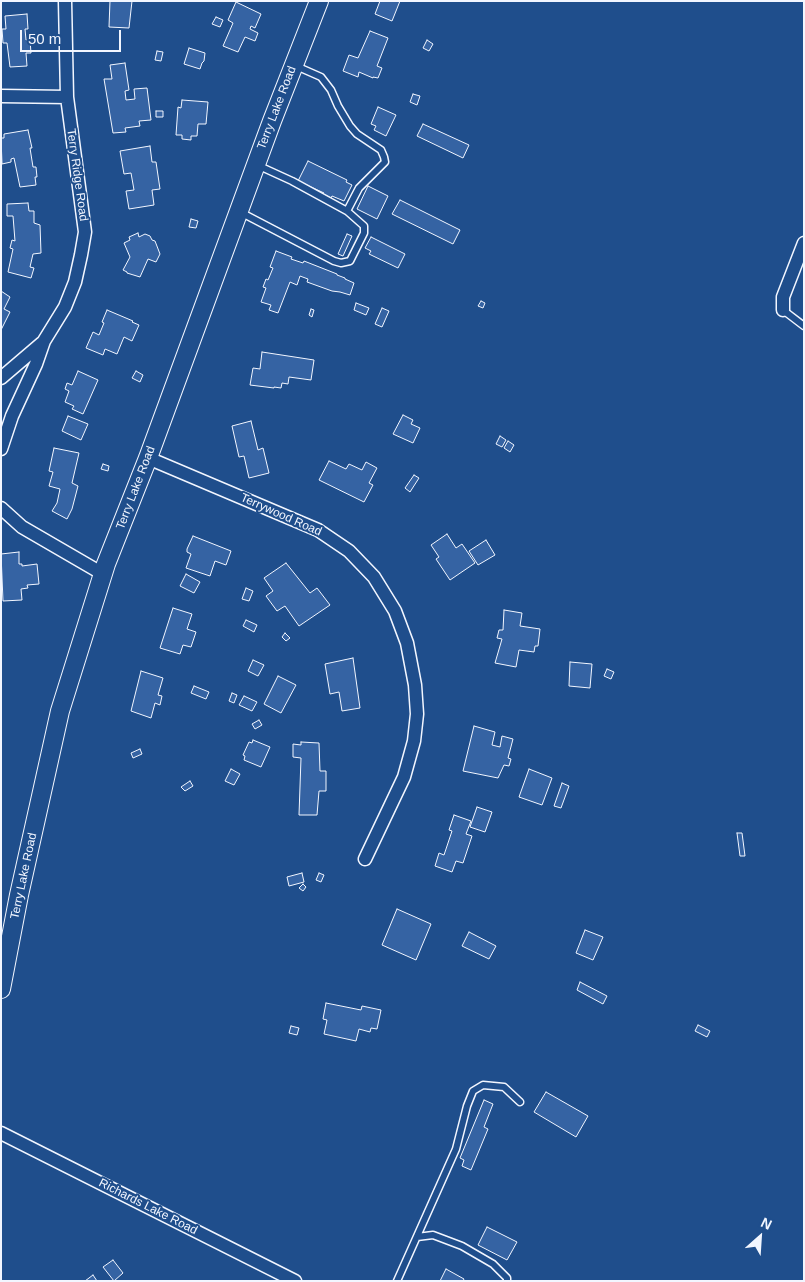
<!DOCTYPE html>
<html>
<head>
<meta charset="utf-8">
<style>
	body { margin:0 }
	#map { position:relative; width:805px; height:1282px; overflow:hidden; background:#1f4e8c; font-family:Arial,sans-serif }
	canvas { display:block }
	.frame { position:absolute; inset:0; border:2px solid #f2f6ff; pointer-events:none }
	.north { position:absolute; left:735px; top:1212px; width:50px; height:50px; -webkit-text-stroke:4px #1f4e8c; paint-order:stroke; rotate:26deg; font-size:14px; font-weight:700; line-height:20px; text-align:center; color:#f2f6ff }
	.north::after { content:''; display:block; margin:auto; width:18px; height:22px; background:#f2f6ff; clip-path:polygon(50% 0,100% 100%,50% 72%,0 100%) }
	.scale { position:absolute; left:20px; top:30px; width:101px; height:22px; box-sizing:border-box; border:2px solid #f2f6ff; border-top:0; padding-left:6px; font-size:15px; line-height:18px; white-space:nowrap; color:#f2f6ff; -webkit-text-stroke:4px #1f4e8c; paint-order:stroke }
</style>
</head>
<body>
<div id="map">
<canvas width="805" height="1282"></canvas>
<div class="frame"></div>
<div class="north">N</div>
<div class="scale">50 m</div>
</div>
<script>
const ctx = document.querySelector('canvas').getContext('2d');
ctx.lineJoin = 'round';
function paint(path, color) { ctx.fillStyle = color; ctx.fill(path, 'evenodd'); }
const shape = rows => new Path2D(rows.map(r => 'M' + r).join(''));
function stroke(path, color, width, dash) { ctx.strokeStyle = color; ctx.lineWidth = width; ctx.lineCap = dash ? 'butt' : 'round'; ctx.setLineDash(dash || []); ctx.stroke(path); }
function drawText(font, color, halo, rows, align = 'center') {
  ctx.font = font + ' Arial,sans-serif'; ctx.lineWidth = 4; ctx.setLineDash([]); ctx.textBaseline = 'middle'; ctx.strokeStyle = halo; ctx.fillStyle = color; for (const [text, x, y, turn = 0] of rows) {
    ctx.save(); ctx.translate(x, y); ctx.rotate((+turn || 0) * Math.PI / 180); ctx.textAlign = isNaN(turn) ? turn : align; if (halo) ctx.strokeText(text, 0, 0); ctx.fillText(text, 0, 0); ctx.restore();
  }
}
const building = shape([
	[110,1,132,1,129,28,109,27,110,1],
	[380,1,400,1,392,21,375,14,380,1],
	[236,2,261,14,255,28,251,26,250,29,258,33,255,41,245,37,238,52,223,46,233,23,228,20,236,2],
	[27,14,28,29,25,29,26,40,30,40,31,53,26,53,27,66,10,67,7,43,3,43,2,29,6,29,5,16,27,14],
	[216,17,223,20,220,27,212,24,216,17],
	[370,31,388,38,377,66,382,68,378,78,373,77,373,78,359,72,358,77,343,71,349,55,358,58,370,31],
	[427,40,433,44,429,51,423,48,427,40],
	[189,48,205,53,204,61,202,63,200,69,184,64,189,48],
	[157,51,163,52,161,61,155,60,157,51],
	[125,63,129,90,125,91,126,100,135,99,134,89,147,88,151,120,139,121,140,126,125,128,126,132,113,133,104,79,112,79,110,65,125,63],
	[413,94,420,96,417,105,410,102,413,94],
	[182,100,208,102,206,124,198,124,197,136,191,136,191,140,182,139,182,135,176,135,178,107,181,108,182,100],
	[378,107,396,115,386,136,374,130,376,126,371,124,378,107],
	[156,111,163,111,163,117,156,117,156,111],
	[423,124,469,145,463,158,417,136,423,124],
	[28,130,32,148,30,148,33,167,36,167,37,177,35,177,36,185,20,187,14,158,11,159,11,162,2,164,1,138,4,138,4,134,28,130],
	[150,146,152,162,156,162,160,189,152,190,154,205,129,209,126,191,134,190,131,173,124,174,120,151,150,146],
	[308,161,347,180,346,182,352,185,344,201,332,196,331,198,323,194,324,193,298,181,308,161],
	[368,186,388,196,377,219,357,209,368,186],
	[400,200,460,230,453,244,392,214,400,200],
	[28,203,29,211,34,211,34,223,40,225,41,253,33,254,30,267,34,268,31,278,8,272,13,249,10,248,12,240,15,241,13,216,7,216,7,204,28,203],
	[191,219,198,221,196,228,189,227,191,219],
	[138,233,139,237,145,234,150,236,152,240,155,241,160,254,156,262,148,259,140,277,127,273,127,272,123,270,130,257,124,243,130,240,129,237,138,233],
	[347,234,352,236,343,256,338,254,347,234],
	[371,237,405,254,398,268,369,254,371,251,365,248,371,237],
	[276,251,292,257,291,259,303,263,304,261,337,274,337,275,345,278,345,279,354,283,350,295,340,292,332,291,307,282,308,279,300,276,297,285,290,282,278,313,269,310,271,305,261,302,266,288,263,287,266,279,268,280,273,268,270,267,276,251],
	[1,291,10,297,4,309,10,312,1,330,1,291],
	[481,301,485,303,483,308,478,306,481,301],
	[356,303,369,308,366,315,354,310,356,303],
	[382,308,389,311,382,327,375,324,382,308],
	[311,309,314,310,312,317,309,315,311,309],
	[107,310,133,321,132,322,139,325,132,341,124,337,117,354,105,349,103,355,86,348,93,332,99,335,104,323,102,322,107,310],
	[262,352,314,360,311,380,289,377,288,384,282,383,281,388,274,387,274,388,250,385,253,368,260,369,262,352],
	[78,371,98,380,83,414,72,409,74,406,65,402,69,391,65,389,67,383,72,385,78,371],
	[136,371,143,375,140,382,132,378,136,371],
	[403,415,413,420,411,424,420,428,413,443,393,434,403,415],
	[68,416,88,424,81,440,62,431,68,416],
	[251,421,258,450,263,448,269,473,249,478,244,456,239,457,232,426,251,421],
	[500,436,506,440,502,447,496,444,500,436],
	[508,441,514,445,510,452,504,448,508,441],
	[54,448,79,453,72,483,78,486,72,509,67,519,52,511,57,503,60,489,49,486,53,472,49,471,54,448],
	[329,461,346,469,349,464,362,470,366,462,377,468,369,483,373,485,364,502,319,480,329,461],
	[103,464,109,466,108,471,101,469,103,464],
	[414,475,419,478,410,492,405,488,414,475],
	[447,534,456,548,462,544,475,563,450,580,436,559,439,557,431,545,447,534],
	[193,536,231,551,226,565,215,561,210,576,186,568,191,554,187,552,187,549,193,536],
	[486,540,495,555,478,565,469,551,486,540],
	[19,552,19,564,22,564,22,566,37,564,39,584,27,585,28,588,21,589,22,600,3,601,1,554,19,552],
	[286,563,310,593,317,588,330,605,299,626,285,606,277,611,266,596,273,591,264,578,286,563],
	[186,574,200,582,194,593,180,586,186,574],
	[246,588,253,591,249,601,242,599,246,588],
	[173,608,192,614,187,629,196,632,191,647,183,645,180,654,160,648,173,608],
	[504,610,522,613,520,626,540,629,538,646,535,646,534,652,519,650,516,667,495,663,502,639,497,638,499,630,503,630,504,610],
	[246,620,257,625,254,632,243,626,246,620],
	[285,633,290,638,286,641,282,637,285,633],
	[353,658,360,708,342,711,339,692,330,694,325,664,353,658],
	[253,660,264,665,258,676,248,671,253,660],
	[570,662,592,664,590,688,569,686,570,662],
	[607,669,614,672,611,679,604,676,607,669],
	[141,671,163,678,158,695,162,696,160,705,155,703,151,718,131,711,141,671],
	[278,676,296,685,281,713,264,704,278,676],
	[194,686,209,692,206,699,191,693,194,686],
	[232,693,237,695,234,703,229,701,232,693],
	[244,696,257,702,252,711,239,705,244,696],
	[259,720,262,725,255,729,252,724,259,720],
	[474,726,495,732,492,745,500,747,502,736,513,739,508,758,511,759,509,766,504,765,498,778,463,771,474,726],
	[253,740,270,747,261,767,244,760,245,756,243,755,249,742,252,743,253,740],
	[301,742,319,743,320,771,326,771,326,791,319,791,317,815,299,815,301,758,293,757,293,744,301,745,301,742],
	[140,749,142,754,133,758,131,753,140,749],
	[231,769,240,774,234,785,225,781,231,769],
	[529,769,552,778,542,805,519,797,529,769],
	[190,781,193,786,185,791,181,787,190,781],
	[562,783,569,786,561,808,554,806,562,783],
	[477,807,492,812,485,832,470,827,477,807],
	[454,815,471,821,466,834,472,836,463,863,456,861,452,872,435,866,439,853,444,855,452,831,449,830,454,815],
	[737,833,742,833,745,856,740,856,737,833],
	[302,873,304,882,289,886,287,877,302,873],
	[319,873,324,875,321,882,316,880,319,873],
	[303,884,306,887,303,891,299,888,303,884],
	[397,909,431,924,416,960,382,945,397,909],
	[585,930,603,937,593,960,576,953,585,930],
	[469,932,496,946,489,959,462,946,469,932],
	[580,982,607,996,603,1004,577,990,580,982],
	[326,1003,361,1010,362,1006,381,1010,377,1029,371,1028,370,1032,359,1029,356,1041,324,1034,327,1020,323,1019,326,1003],
	[698,1025,710,1031,707,1037,695,1031,698,1025],
	[291,1026,299,1028,297,1035,289,1033,291,1026],
	[546,1092,588,1116,576,1137,534,1112,546,1092],
	[484,1100,493,1104,484,1127,488,1129,471,1170,462,1166,464,1160,460,1158,484,1100],
	[487,1227,517,1242,507,1260,478,1245,487,1227],
	[113,1260,123,1273,114,1281,103,1267,113,1260],
	[446,1269,464,1279,463,1281,440,1281,446,1269],
	[93,1275,97,1281,85,1281,93,1275]
]);
paint(building, '#3563a3');
stroke(building, '#f2f6ff', 1);
const service = shape([
	[296,66,321,77,331,90,338,106,350,126,357,134,381,150,384,157,385,162,359,188,347,211],
	[240,212,334,261,341,263,350,261,364,233,364,226,347,211,292,181,257,165],
	[783,310,804,326],
	[417,1237,433,1235,462,1246,493,1264,507,1278,507,1281],
	[397,1281,456,1149,467,1106,473,1091,483,1085,504,1087,520,1102]
]);
const minor = shape([
	[1,96,67,97],
	[783,310,783,297,804,243],
	[1,378,42,343],
	[1,449,12,416,36,364,44,341,65,307,75,282,81,255,85,232,67,97,65,1],
	[148,458,318,530,349,551,374,577,395,611,407,643,415,685,417,714,414,741,404,777,365,859],
	[1,508,22,527,103,574],
	[1,1133,295,1281]
]);
const secondary = shape([
	[1,989,19,895,60,711,106,564,148,458,272,121,319,1]
]);
stroke(service, '#f2f6ff', 9);
stroke(minor, '#f2f6ff', 15);
stroke(secondary, '#f2f6ff', 20);
stroke(service, '#1f4e8c', 6);
stroke(minor, '#1f4e8c', 12);
stroke(secondary, '#1f4e8c', 18);
drawText('12px', '#f2f6ff', '#1f4e8c', [
	["Terry Lake Road",277,108,-69],
	["Terry Ridge Road",77,175,82],
	["Terry Lake Road",136,488,-69],
	["Terrywood Road",281,515,24],
	["Terry Lake Road",24,876,-78],
	["Richards Lake Road",148,1207,27]
]);
</script>
</body>
</html>
